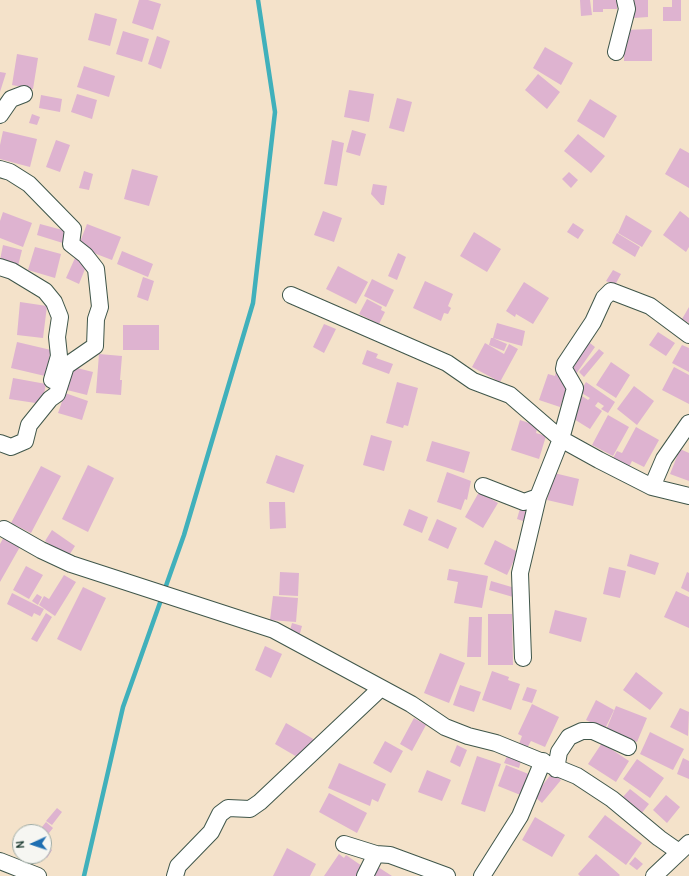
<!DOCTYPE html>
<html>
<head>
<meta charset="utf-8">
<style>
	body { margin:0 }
	#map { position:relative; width:689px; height:876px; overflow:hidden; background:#f4e2ca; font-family:Pangolin,sans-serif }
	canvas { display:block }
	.north { position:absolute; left:12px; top:824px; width:40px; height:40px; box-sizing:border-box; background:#f6f6f2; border:1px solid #a0aca6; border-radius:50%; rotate:267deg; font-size:11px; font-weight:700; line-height:16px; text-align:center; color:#1f3d34 }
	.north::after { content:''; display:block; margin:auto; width:14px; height:18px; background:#1f6fb2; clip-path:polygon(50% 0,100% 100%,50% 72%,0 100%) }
</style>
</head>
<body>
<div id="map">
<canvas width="689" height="876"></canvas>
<div class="north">N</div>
</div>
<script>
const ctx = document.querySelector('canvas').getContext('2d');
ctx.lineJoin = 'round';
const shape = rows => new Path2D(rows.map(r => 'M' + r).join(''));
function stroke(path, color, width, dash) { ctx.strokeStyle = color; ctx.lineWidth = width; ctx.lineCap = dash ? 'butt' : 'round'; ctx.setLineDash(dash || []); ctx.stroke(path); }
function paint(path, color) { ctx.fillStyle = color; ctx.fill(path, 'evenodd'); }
stroke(shape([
	[84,876,123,707,184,535,253,303,275,112,258,0]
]), '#40b0bb', 4.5);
paint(shape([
	[139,0,148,0,161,4,153,30,132,23],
	[580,0,590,0,592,15,581,16],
	[593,0,617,0,617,9,603,9,603,12,593,12],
	[633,0,648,0,648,17,634,18],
	[672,0,681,0,681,21,663,21,663,7,672,7],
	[95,13,117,19,110,46,88,40],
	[652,29,652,61,624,61,624,30],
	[123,31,149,39,142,62,116,54],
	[157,36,170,41,161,69,148,64],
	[545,47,573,63,561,85,533,68],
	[17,54,38,58,33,89,12,85],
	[84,66,115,76,109,97,77,87],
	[0,72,6,73,0,92],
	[538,74,560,92,547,109,525,90],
	[349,90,374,94,369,122,344,117],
	[77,94,97,100,92,119,71,112],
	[41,95,62,99,60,112,39,108],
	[397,98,412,102,404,132,389,128],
	[590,99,617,116,604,138,577,121],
	[32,114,40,117,37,125,29,123],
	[352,130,366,134,360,156,346,152],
	[3,131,37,139,30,167,0,159,0,145],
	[578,134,605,156,591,173,564,151],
	[56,140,70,145,60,172,46,167],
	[332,140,344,143,337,186,324,184],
	[680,148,689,153,689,188,665,174],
	[132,169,158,176,149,206,124,199],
	[84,171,93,174,89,190,79,188],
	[569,172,578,180,571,188,562,179],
	[373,184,387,186,384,205,381,205,371,194],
	[323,211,342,218,334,242,314,235],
	[680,211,689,218,689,247,686,252,663,235],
	[3,212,32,223,23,247,0,238,0,221],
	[626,215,652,231,642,247,618,233],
	[573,223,584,230,578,239,567,232],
	[40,224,70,232,66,244,37,235],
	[87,224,121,237,112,260,78,247],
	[474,232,501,249,487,272,460,256],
	[617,233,640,247,635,257,612,243],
	[3,245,22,250,18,266,0,260],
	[35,247,61,254,55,278,28,270],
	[122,251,153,264,148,277,117,264],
	[398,253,406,257,397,280,388,276],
	[75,258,87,264,79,284,66,278],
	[338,266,368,282,356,304,326,289],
	[613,270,621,274,615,285,606,281],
	[143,277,154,281,148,301,137,297],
	[372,279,394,290,386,307,364,296],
	[425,281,453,294,448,306,451,308,448,314,444,313,441,321,413,308],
	[524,282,549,298,533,324,516,314,515,317,506,311],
	[367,299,382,307,381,310,385,312,379,324,359,314],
	[20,302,47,306,43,338,17,335],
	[689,307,689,323,682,319],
	[497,323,525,331,522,346,493,338,507,344,504,351,489,345,491,338,493,338],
	[324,324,336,329,324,353,313,347],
	[123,325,159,325,159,350,123,350],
	[658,332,675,343,666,356,649,345],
	[586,340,595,347,576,374,567,368],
	[17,342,51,350,45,376,11,368],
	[485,343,504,354,509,344,518,349,500,382,472,367],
	[682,345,689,348,689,372,672,363],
	[599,349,604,353,584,377,579,372],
	[367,350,378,354,376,358,393,364,389,374,362,364],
	[99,354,122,356,120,380,122,380,121,395,96,393],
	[611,362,630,375,616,398,596,385],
	[73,367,93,372,87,395,67,390],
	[674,367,689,375,689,404,662,390],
	[556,371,562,373,560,379,569,382,560,407,539,400,548,374,555,376],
	[13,378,46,384,42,404,9,399],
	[397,382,418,388,408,426,404,425,403,428,386,423],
	[586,382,615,402,608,413,601,409,604,406,598,402,595,406,602,411,590,429,569,416,582,396,588,400,590,398,580,392],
	[634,386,654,401,637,425,617,409],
	[65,393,88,401,82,420,58,413],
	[608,415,629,427,613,456,592,445],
	[520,420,538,426,536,433,546,436,539,459,511,450],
	[636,427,659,440,644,467,632,461,628,469,612,460,617,451,622,453],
	[371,435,392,441,384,471,363,465],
	[432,441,470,452,464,473,426,461],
	[680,449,689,453,689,481,670,474],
	[276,455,304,465,294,493,266,483],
	[88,465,114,478,88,532,62,519],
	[41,466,61,476,31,533,11,523],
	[447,472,471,481,467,500,465,499,461,510,437,502],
	[554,473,579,479,573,506,547,500],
	[479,492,498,503,483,528,465,517],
	[269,502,285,502,286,528,270,529],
	[521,505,529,507,526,522,517,519],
	[409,509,428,517,422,533,403,525],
	[437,519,457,528,448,549,428,540],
	[52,530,75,546,68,557,45,541],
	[5,535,21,545,0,582,0,544],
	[495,540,518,552,507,575,484,564],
	[630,554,659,563,655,575,627,566],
	[26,566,43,575,29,599,13,590],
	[609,567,626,571,620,598,603,594],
	[449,569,488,576,482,608,454,603,458,582,447,580],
	[280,572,299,573,298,596,279,595],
	[687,572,689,573,689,592,681,588],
	[64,575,76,582,55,616,39,605,44,596,49,599],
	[491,581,515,588,513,597,489,590],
	[83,587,106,598,81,651,57,639],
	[676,591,689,597,689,628,664,617],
	[12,593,44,609,40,616,34,613,32,617,7,604],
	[37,594,42,597,38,605,32,601],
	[273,596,298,598,296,622,270,620],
	[555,610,587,618,581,642,549,633],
	[46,613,52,617,37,642,31,639],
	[488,614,512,614,513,665,488,665],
	[469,617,482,617,481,657,467,657],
	[292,623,302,626,299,637,289,634],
	[265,646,282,654,271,678,255,670],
	[440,653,465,663,449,703,424,693],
	[492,671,509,677,508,680,520,684,511,710,482,700],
	[636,672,663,693,650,710,623,690],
	[460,685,481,692,474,712,453,705],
	[527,687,537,690,532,703,522,700],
	[596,700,614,710,605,729,586,720],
	[532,704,559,717,545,747,531,741,527,748,519,744,522,736,518,734],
	[616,706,647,718,637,742,606,730],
	[680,708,689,712,688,736,670,727],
	[414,718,426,725,412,751,400,744],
	[286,723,315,740,304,761,275,744],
	[650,732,684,749,673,770,640,754],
	[385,741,403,751,391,773,373,763],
	[602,743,629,761,616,782,588,764],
	[457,745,467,750,460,767,450,762],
	[477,756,501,764,485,812,461,804],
	[507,756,521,761,519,768,504,763],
	[683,758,689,761,689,779,677,774],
	[637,759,664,778,650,798,623,779],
	[339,763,386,784,378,802,372,799,370,806,328,788],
	[506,765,531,775,523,796,498,786],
	[427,770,451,780,442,801,418,792],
	[552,773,561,780,542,803,534,796],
	[630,789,649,804,641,814,622,798],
	[329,793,367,813,357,833,319,812],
	[666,795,680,807,667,823,653,810],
	[57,808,62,812,52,825,46,821],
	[605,815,642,843,626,865,588,837],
	[535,817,565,835,552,857,522,840],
	[46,822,53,828,45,838,44,832,38,832],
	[44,844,52,850,47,858,44,856],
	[287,848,316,864,310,876,273,876],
	[339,854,344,858,346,855,362,866,356,876,324,876],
	[596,854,620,875,619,876,580,876,578,874],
	[635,857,643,864,637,870,629,864],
	[378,867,392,876,372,876]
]), '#deb3d0');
const minor = shape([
	[616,52,627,9,625,0],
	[0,115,11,99,24,94],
	[0,169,10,172,29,184,73,229,71,244,85,255,96,269,100,307,96,319,95,346,66,366,57,394,50,399,29,425,25,441,11,447,0,443],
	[0,267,12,271,45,291,54,302,60,317,57,337,59,356,52,380],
	[291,295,447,363,473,381,510,395,561,439,599,460,652,487,689,496],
	[483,486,524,502,538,497,561,439,575,388,564,369,565,364,593,322,604,298,611,291,650,306,689,335],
	[652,487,664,459,689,423],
	[4,529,41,550,71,564,274,630,411,704,445,727,468,736,496,743,577,776,612,799,659,838,679,852],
	[523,658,520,573,538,497],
	[556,769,559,752,569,737,582,731,593,731,628,747],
	[344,844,376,854,390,855,447,876],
	[0,861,38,876],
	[175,876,178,866,211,832,220,814,228,808,250,809,260,802,381,688],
	[365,876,376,854],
	[482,876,520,816,543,761],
	[654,876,689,843]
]);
stroke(minor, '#3f564a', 18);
stroke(minor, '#fff', 16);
</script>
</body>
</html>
